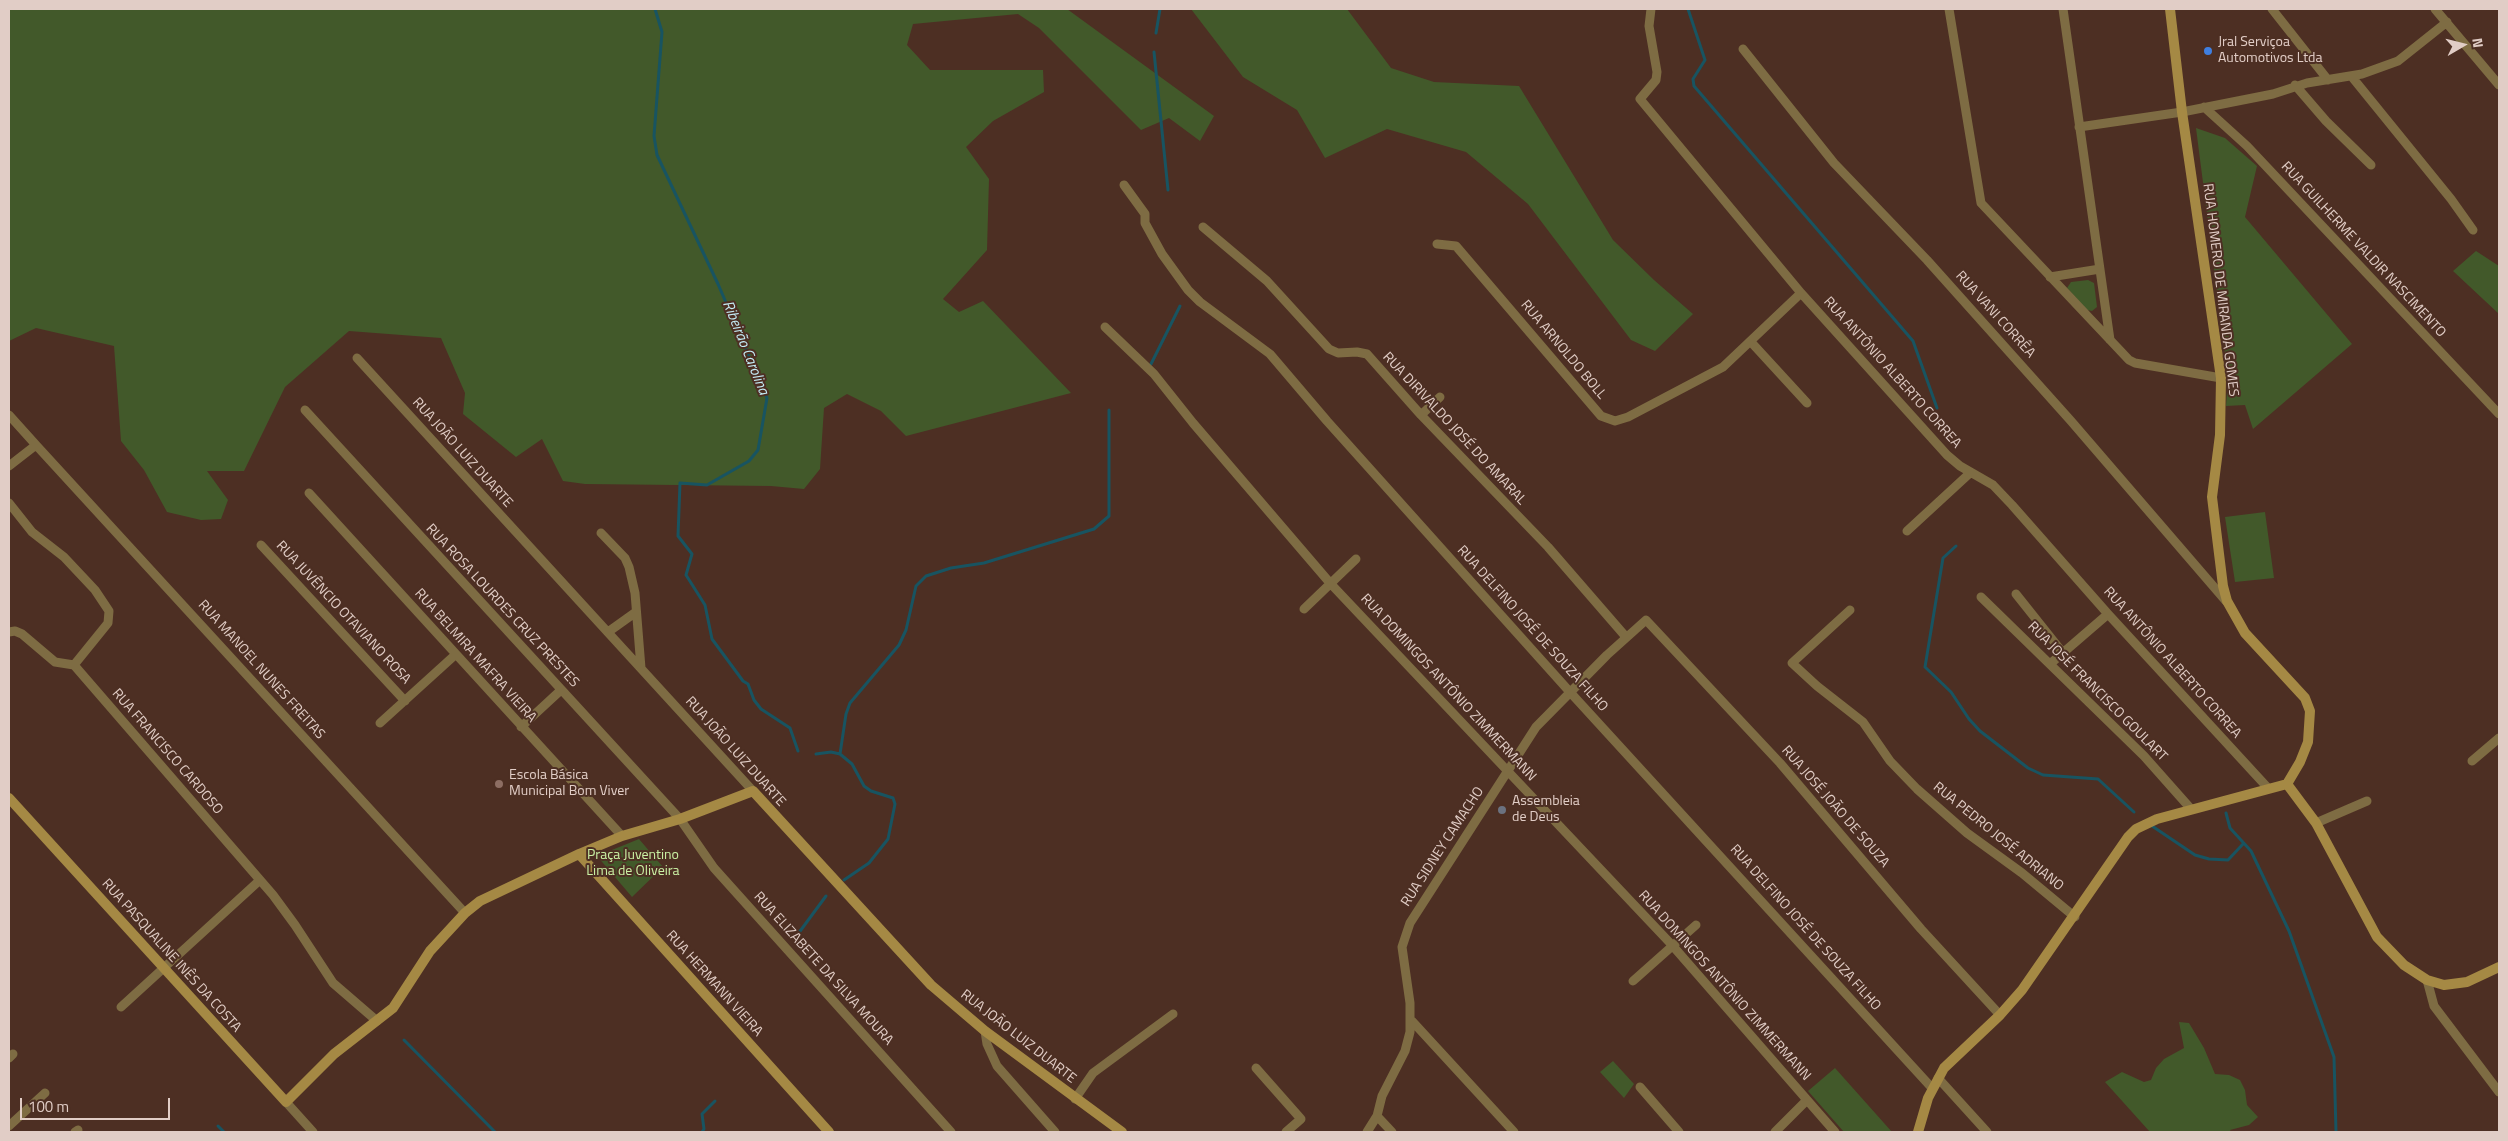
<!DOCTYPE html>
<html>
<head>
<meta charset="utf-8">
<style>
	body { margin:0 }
	#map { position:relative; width:2508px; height:1141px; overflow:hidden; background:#4d2f23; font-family:"Titillium Web",sans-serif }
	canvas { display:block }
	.frame { position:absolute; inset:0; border:10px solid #e1cdc6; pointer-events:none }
	.north { position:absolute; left:2438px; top:20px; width:50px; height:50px; -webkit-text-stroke:4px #4d2f23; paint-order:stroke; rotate:82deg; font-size:14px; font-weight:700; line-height:20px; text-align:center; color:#e1cdc6 }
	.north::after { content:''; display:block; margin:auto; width:18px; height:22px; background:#e1cdc6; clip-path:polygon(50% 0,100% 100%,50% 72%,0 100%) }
	.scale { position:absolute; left:20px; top:1098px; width:150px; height:22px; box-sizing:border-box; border:2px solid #e1cdc6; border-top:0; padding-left:6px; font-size:15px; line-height:18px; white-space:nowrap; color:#e1cdc6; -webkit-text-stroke:4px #4d2f23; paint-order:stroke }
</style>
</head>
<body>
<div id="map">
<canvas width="2508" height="1141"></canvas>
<div class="frame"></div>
<div class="north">N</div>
<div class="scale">100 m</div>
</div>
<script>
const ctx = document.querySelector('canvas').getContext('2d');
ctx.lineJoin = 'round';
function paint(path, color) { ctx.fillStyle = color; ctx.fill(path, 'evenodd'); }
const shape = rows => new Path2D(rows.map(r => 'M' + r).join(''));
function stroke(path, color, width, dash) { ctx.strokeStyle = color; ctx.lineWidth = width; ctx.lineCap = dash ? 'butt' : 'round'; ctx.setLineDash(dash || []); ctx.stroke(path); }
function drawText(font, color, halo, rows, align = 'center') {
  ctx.font = font + ' "Titillium Web",sans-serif'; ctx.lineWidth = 4; ctx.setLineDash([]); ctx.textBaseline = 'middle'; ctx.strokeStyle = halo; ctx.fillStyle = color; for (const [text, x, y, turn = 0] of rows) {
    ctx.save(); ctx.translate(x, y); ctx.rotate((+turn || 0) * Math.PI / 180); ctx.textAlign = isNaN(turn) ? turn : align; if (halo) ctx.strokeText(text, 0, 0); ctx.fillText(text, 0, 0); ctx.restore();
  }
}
paint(shape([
	[9,9,1067,9,1214,116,1200,141,1169,118,1141,130,1039,28,1018,14,913,24,907,45,930,70,1043,70,1044,92,993,121,966,147,989,179,987,250,943,299,959,312,983,301,1071,393,906,436,881,411,847,394,824,408,820,469,804,489,771,486,585,484,563,481,542,439,516,457,463,414,465,393,441,338,349,331,285,387,244,471,207,471,228,500,221,519,201,520,167,512,144,470,121,441,114,346,36,328,9,341],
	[1191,9,1347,9,1391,68,1434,82,1519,86,1613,240,1654,280,1693,314,1655,351,1631,340,1528,204,1466,152,1387,129,1325,158,1297,110,1243,77],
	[2196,128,2225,138,2257,166,2245,217,2352,344,2253,429,2245,405,2226,406,2228,378],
	[2476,251,2499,266,2499,314,2453,271],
	[2088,280,2094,283,2097,307,2092,311,2087,310,2067,288,2071,282],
	[2265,512,2274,578,2235,582,2225,517],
	[639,839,663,867,632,897,597,856],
	[2179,1022,2189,1023,2204,1048,2215,1074,2229,1075,2240,1080,2245,1090,2247,1105,2258,1117,2249,1125,2230,1130,2231,1132,2150,1132,2105,1082,2122,1072,2144,1082,2151,1080,2156,1068,2164,1059,2184,1048],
	[1613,1061,1634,1084,1624,1098,1600,1072],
	[1835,1068,1892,1132,1844,1132,1808,1091]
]), '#42592a');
stroke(shape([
	[655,9,662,32,654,136,657,155,718,284,767,398,758,450,749,461,707,485,680,483,678,536,692,554,686,575,705,605,712,639,743,681,748,684,754,700,761,709,790,728,798,751],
	[1688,9,1705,60,1693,79,1694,86,1913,341,1937,408],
	[1156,33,1160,9],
	[1154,52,1168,190],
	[1151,364,1180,306],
	[1956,546,1943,558,1925,667,1951,692,1969,719,1980,731,2028,768,2043,775,2098,779,2134,812],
	[816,754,831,752,840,754,852,764,864,786,871,791,893,798,895,804,888,839,869,863,844,880],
	[840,754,846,714,850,703,899,645,906,630,916,586,926,576,951,568,984,563,1094,529,1109,516,1109,410],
	[2226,813,2230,828,2251,851,2289,931,2334,1057,2336,1132],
	[2152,826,2195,855,2209,859,2228,860,2243,844],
	[795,938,826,896],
	[404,1040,495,1132],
	[218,1126,224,1132],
	[702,1132,704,1129,702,1114,715,1101]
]), '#185461', 3);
stroke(shape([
	[1651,9,1649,26,1657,72,1656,80,1640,99,1801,293,1947,455,1960,466,1993,485,2012,505,2108,614,2267,787],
	[1949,9,1981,203,2129,360,2135,363,2221,378],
	[2063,9,2110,340],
	[2272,9,2328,80],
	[2435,9,2499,85],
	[1743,49,1834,163,1927,260,2071,421,2226,601],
	[2352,77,2451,199,2473,230],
	[2295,85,2326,121,2371,165],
	[2204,107,2247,146,2499,414],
	[2079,127,2182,112,2273,94,2307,83,2362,74,2398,61,2447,22],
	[1124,185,1145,214,1145,223,1162,254,1188,290,1200,302,1270,354,1327,421,1569,691,1932,1088],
	[1203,227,1267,281,1329,349,1338,353,1357,352,1367,354,1421,415,1548,547,1626,637],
	[1437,244,1456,246,1601,416,1615,421,1628,417,1723,367,1801,293],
	[2050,277,2100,269],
	[1105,327,1154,374,1193,423,1330,583,1672,945,1835,1132],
	[1751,342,1807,403],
	[357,358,753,791],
	[305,410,680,819,714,868,951,1132],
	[9,415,36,445],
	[1421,415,1440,397],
	[9,466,36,445,465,913],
	[309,493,622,836],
	[9,503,32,532,64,557,95,590,109,611,108,623,74,665,273,895,295,925,333,983,377,1021],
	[1907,531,1970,473],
	[601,533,625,558,629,567,635,593,641,668],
	[261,545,405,701],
	[2016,594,2063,653],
	[1981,597,2144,756,2191,809],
	[1304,609,1356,559],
	[1850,610,1792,663,1817,686,1863,722,1890,761,1917,789,1967,833,2022,873,2075,917],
	[9,632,15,631,22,634,55,662,74,665],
	[608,632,636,612],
	[2050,664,2108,614],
	[380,723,455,655],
	[521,727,561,690],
	[2472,761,2499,738],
	[2316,823,2367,801],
	[2427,980,2434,1006,2499,1092],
	[1633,981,1696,925],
	[121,1007,260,880],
	[1412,1021,1514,1132],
	[985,1031,987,1044,997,1066,1055,1132],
	[9,1058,13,1054],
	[1256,1068,1301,1119,1286,1132],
	[1938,1078,1987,1132],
	[1640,1087,1679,1132],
	[1075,1099,1093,1073,1173,1014],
	[286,1102,313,1132],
	[1377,1116,1392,1132],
	[9,1126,45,1093],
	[75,1132,78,1130],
	[1367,1132,1377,1116,1382,1096,1405,1051,1410,1032,1410,1003,1402,947,1410,923,1536,727,1607,655,1646,620,1780,763,1921,929,2000,1015],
	[1775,1132,1807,1100]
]), '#7e6c43', 9);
stroke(shape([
	[2287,784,2316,823,2377,937,2404,965,2427,980,2444,985,2467,982,2499,967],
	[9,798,286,1102,334,1054,393,1008,430,951,465,913,480,901,579,854,622,836,680,819,753,791,931,985,985,1031,1122,1132],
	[579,854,829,1132],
	[1918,1132,1928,1098,1944,1068,2000,1015,2022,990,2128,837,2136,829,2157,819,2287,784,2300,762,2308,742,2310,711,2305,698,2245,633,2227,601,2223,586,2212,497,2220,435,2221,378,2182,112,2170,9]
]), '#a58944', 10);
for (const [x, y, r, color] of [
	[2208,51,5,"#3f7fe0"],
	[499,784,5,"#8d6e63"],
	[1502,810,5,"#6b7280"]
]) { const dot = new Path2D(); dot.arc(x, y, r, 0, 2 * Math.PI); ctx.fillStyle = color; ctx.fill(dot); stroke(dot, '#4d2f23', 2); }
drawText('14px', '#e1cdc6', '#4d2f23', [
	["Jral Serviçoa",2218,43],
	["Automotivos Ltda",2218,59],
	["Escola Básica",509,776],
	["Municipal Bom Viver",509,792],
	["Assembleia",1512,802],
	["de Deus",1512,818]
], 'left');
drawText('14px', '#e1cdc6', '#4d2f23', [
	["RUA GUILHERME VALDIR NASCIMENTO",2363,250,47],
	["RUA HOMERO DE MIRANDA GOMES",2220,290,83],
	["RUA VANI CORRÊA",1995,315,48],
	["RUA ARNOLDO BOLL",1563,350,50],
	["RUA ANTÔNIO ALBERTO CORREA",1892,373,48],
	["RUA DIRIVALDO JOSÉ DO AMARAL",1454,429,47],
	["RUA JOÃO LUIZ DUARTE",462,453,48],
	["RUA ROSA LOURDES CRUZ PRESTES",502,606,47],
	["RUA JUVÊNCIO OTAVIANO ROSA",343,613,47],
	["RUA DELFINO JOSÉ DE SOUZA FILHO",1532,629,48],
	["RUA BELMIRA MAFRA VIEIRA",475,656,48],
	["RUA ANTÔNIO ALBERTO CORREA",2172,663,48],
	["RUA MANOEL NUNES FREITAS",261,670,48],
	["RUA DOMINGOS ANTÔNIO ZIMMERMANN",1448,688,47],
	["RUA JOSÉ FRANCISCO GOULART",2097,692,45],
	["RUA FRANCISCO CARDOSO",167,752,49],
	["RUA JOÃO LUIZ DUARTE",735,752,48],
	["RUA JOSÉ JOÃO DE SOUZA",1835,807,49],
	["RUA PEDRO JOSÉ ADRIANO",1998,837,39],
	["RUA SIDNEY CAMACHO",1443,847,-57],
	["RUA DELFINO JOSÉ DE SOUZA FILHO",1805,928,48],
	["RUA PASQUALINE INÊS DA COSTA",171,956,48],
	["RUA ELIZABETE DA SILVA MOURA",823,969,48],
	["RUA HERMANN VIEIRA",714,984,48],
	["RUA DOMINGOS ANTÔNIO ZIMMERMANN",1724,986,48],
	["RUA JOÃO LUIZ DUARTE",1018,1037,38]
]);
drawText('14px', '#caf1a4', '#4d2f23', [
	["Praça Juventino",633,856],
	["Lima de Oliveira",633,872]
]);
drawText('italic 15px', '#c4ecf6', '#4d2f23', [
	["Ribeirão Carolina",745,348,68]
]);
</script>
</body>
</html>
